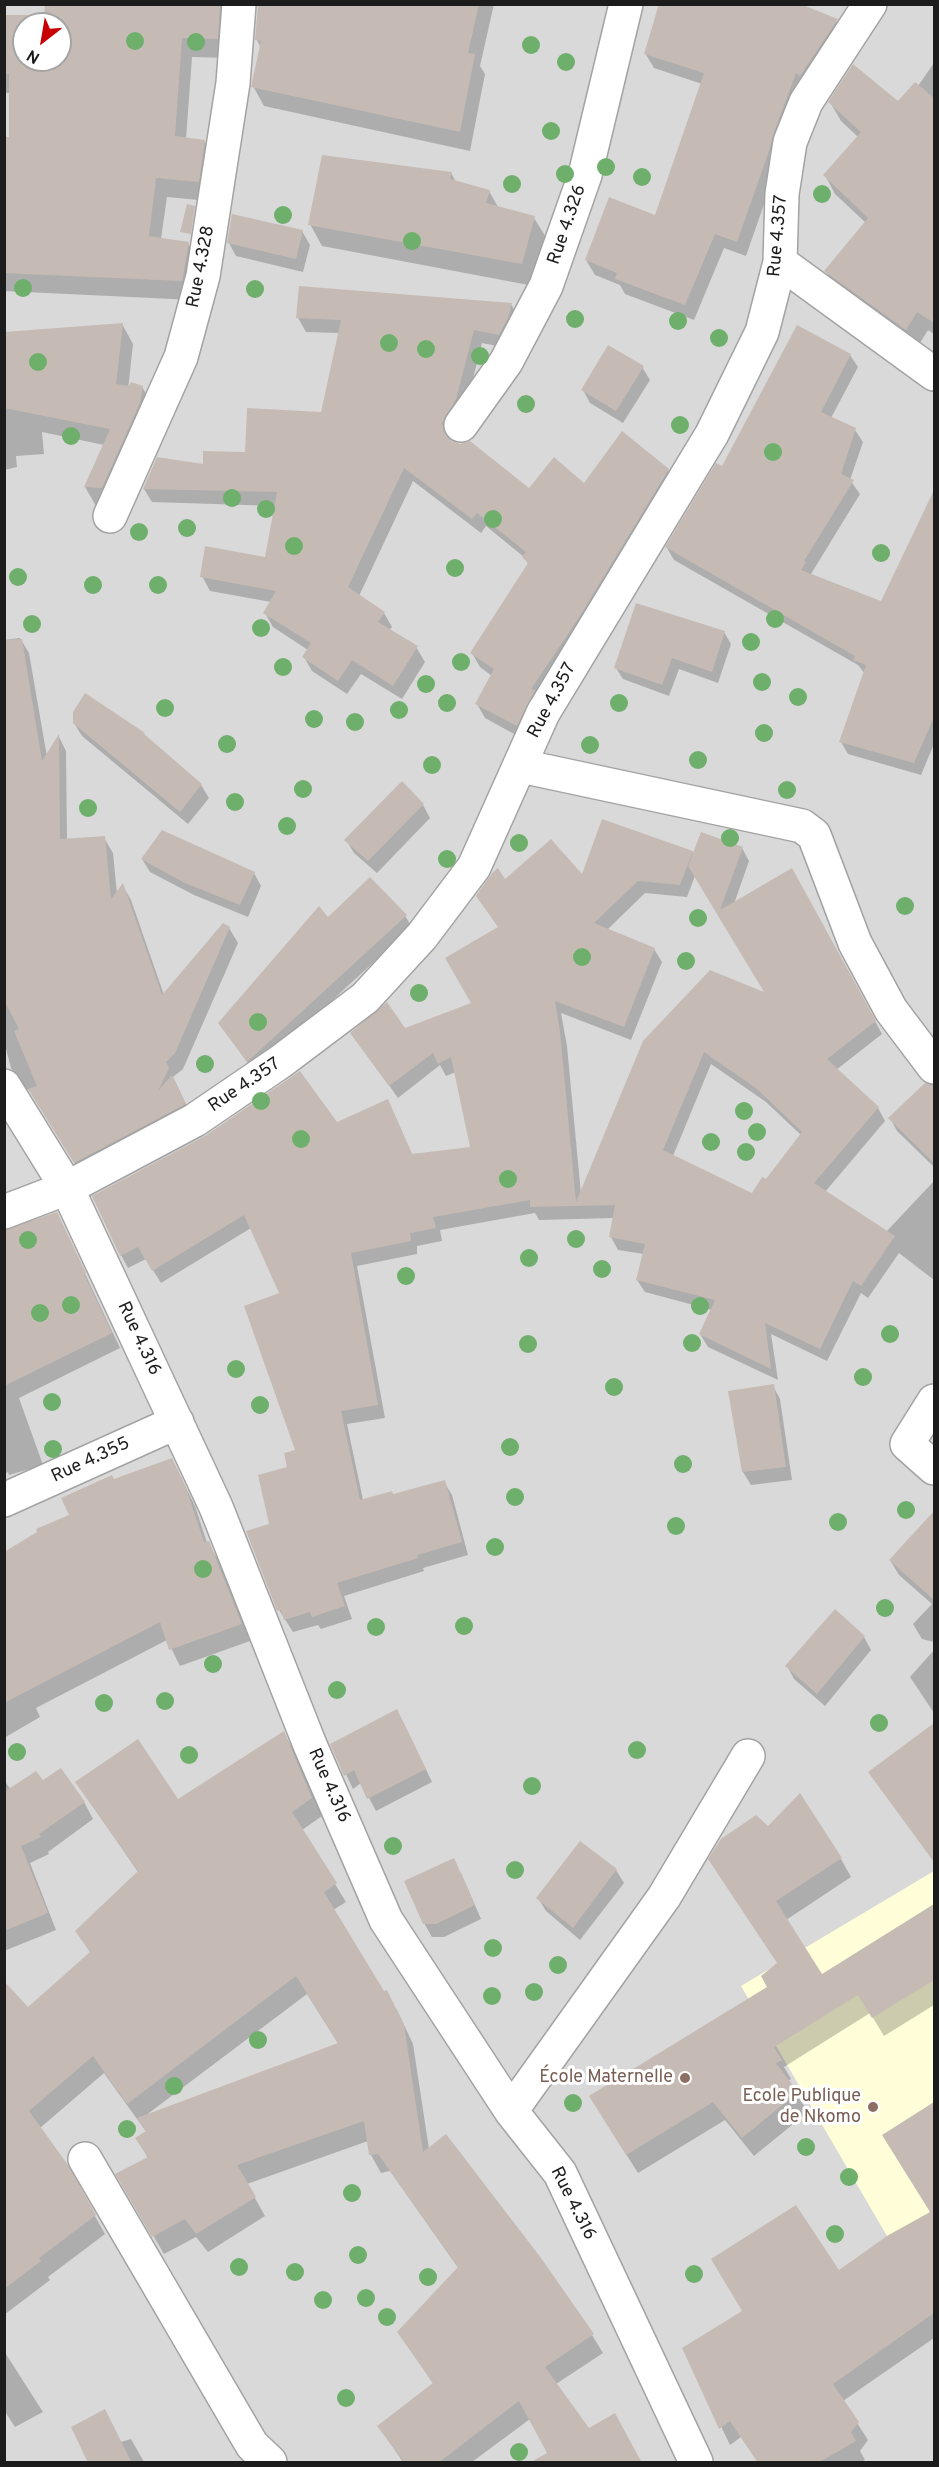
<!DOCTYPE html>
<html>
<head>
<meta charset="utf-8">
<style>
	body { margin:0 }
	#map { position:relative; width:939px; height:2467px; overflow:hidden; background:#eeeae1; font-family:Overpass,sans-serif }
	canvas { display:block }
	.frame { position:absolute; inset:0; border:6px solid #1c1c1c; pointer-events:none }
	.north { position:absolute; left:12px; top:12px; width:60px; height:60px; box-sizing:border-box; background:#fff; border:2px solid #a4a4a4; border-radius:50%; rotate:211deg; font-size:16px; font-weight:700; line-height:24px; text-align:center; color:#1c1c1c }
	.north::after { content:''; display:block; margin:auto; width:21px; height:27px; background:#c80003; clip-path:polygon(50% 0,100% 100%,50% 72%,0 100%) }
</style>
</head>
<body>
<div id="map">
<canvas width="939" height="2467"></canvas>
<div class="frame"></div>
<div class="north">N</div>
</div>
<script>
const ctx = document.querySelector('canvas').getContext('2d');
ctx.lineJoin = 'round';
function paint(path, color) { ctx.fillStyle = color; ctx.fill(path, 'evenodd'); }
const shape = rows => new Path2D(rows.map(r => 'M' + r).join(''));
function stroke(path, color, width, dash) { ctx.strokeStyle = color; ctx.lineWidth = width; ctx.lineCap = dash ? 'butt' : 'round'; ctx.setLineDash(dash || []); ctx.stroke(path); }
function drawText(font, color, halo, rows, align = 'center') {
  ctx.font = font + ' Overpass,sans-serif'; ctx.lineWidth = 6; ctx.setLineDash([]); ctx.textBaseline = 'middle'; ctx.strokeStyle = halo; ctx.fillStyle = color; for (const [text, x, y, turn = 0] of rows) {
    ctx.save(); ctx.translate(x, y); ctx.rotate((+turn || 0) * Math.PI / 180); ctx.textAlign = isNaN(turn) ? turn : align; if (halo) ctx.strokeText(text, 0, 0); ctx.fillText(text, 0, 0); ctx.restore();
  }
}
paint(shape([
	[5,5,934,5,934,2462,5,2462],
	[24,24,60,24,60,60,24,60]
]), '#dad9d9');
paint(shape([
	[934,1871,934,2257,923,2240,900,2229,887,2236,741,1986]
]), '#fffed9');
paint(shape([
	[46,4,251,4,228,58,192,57,186,139,204,141,215,161,209,201,167,197,161,239,188,244,200,263,193,300,4,291,4,138,10,139,10,93,4,93,4,17,46,15],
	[24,24,60,24,60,60,24,60],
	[252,4,494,4,480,66,485,74,470,151,264,106,253,86,261,48,257,40,259,7],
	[836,21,845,36,778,164,746,256,724,248,694,320,625,294,620,285,595,275,586,260,656,217,702,84,654,68,645,53],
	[934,63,934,334,928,330,917,348,837,290,826,271,866,223,835,194,825,175,858,137,841,121,830,102,898,103,918,86],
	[451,173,456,182,489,191,498,207,534,218,547,239,534,286,322,246,310,224],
	[302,231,310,245,303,272,236,256,229,243],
	[511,304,519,319,507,348,482,343,464,414,450,438,450,442,529,490,584,485,668,470,676,484,525,740,485,718,477,704,492,676,480,667,472,653,529,565,524,557,486,526,481,533,413,481,359,596,384,613,392,627,389,631,416,647,425,662,402,699,361,674,347,694,312,671,304,657,308,650,273,627,265,613,271,602,210,591,202,576,266,559,276,506,152,502,144,489,204,465,247,454,322,413,339,333,306,332,298,318],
	[122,324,133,344,128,390,142,387,154,407,113,506,96,506,85,487,104,445,42,432,44,454,16,456,17,467,4,470,4,334],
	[850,355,858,367,831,418,855,430,863,442,850,480,860,494,811,574,882,603,923,516,934,522,934,744,921,775,848,754,841,742,865,674,858,665,674,560,667,548],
	[642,367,650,380,623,423,590,403,583,390],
	[724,632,731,644,718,683,679,669,669,696,623,679,616,668],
	[20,638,29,653,47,757,59,737,66,751,67,840,104,838,113,853,117,894,123,886,131,900,164,995,229,928,238,943,183,1069,173,1077,193,1119,84,1177,30,1091,20,1084,11,1068,4,1041,4,640],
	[74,723,144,734,147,739,201,785,209,798,188,824,82,736],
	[423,805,430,818,377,873,354,853,346,840],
	[742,848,749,861,734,904,799,882,882,1034,836,1070,878,1108,885,1121,825,1192,886,1232,934,1181,934,1280,899,1253,868,1298,861,1293,827,1361,771,1334,778,1380,708,1347,700,1334,712,1310,645,1292,637,1280,644,1254,618,1250,611,1237,614,1218,539,1220,535,1213,440,1230,442,1241,417,1246,417,1254,357,1266,385,1418,347,1424,363,1500,392,1496,444,1482,452,1495,468,1555,423,1568,424,1571,344,1596,352,1619,321,1629,318,1625,293,1632,279,1610,271,1525,289,1468,297,1451,282,1294,251,1228,161,1283,146,1259,128,1268,121,1255,337,1124,388,1101,413,1156,472,1148,456,1072,446,1076,440,1065,398,1098,352,1033,404,1030,473,1003,499,928,478,896,505,881,583,877,692,852,694,854],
	[695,876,767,995,645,1041,581,1194,567,1046,561,1013,631,1040,662,962,654,949,607,930,645,893,687,897],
	[711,1064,766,1102,801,1135,766,1181,752,1195,673,1156],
	[142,859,254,873,261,886,248,917,194,895,150,872],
	[405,916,412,927,254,1072,220,1023,328,919],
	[912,1097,934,1120,934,1167,897,1131,890,1118],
	[57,1214,120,1348,19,1398,43,1465,9,1475,8,1472,4,1474,4,1232],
	[773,1386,780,1399,792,1480,751,1485,743,1472,730,1392],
	[172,1459,195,1506,207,1543,218,1559,250,1641,180,1666,167,1640,36,1708,40,1717,4,1738,4,1554,71,1516,113,1480],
	[934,1513,934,1642,922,1639,913,1624,932,1604,899,1575,890,1560],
	[864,1637,871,1650,825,1706,794,1679,787,1666],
	[934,1650,934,1713,910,1677],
	[404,1724,432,1782,376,1811,361,1783,353,1789,332,1745],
	[934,1725,934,1847,927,1852,870,1772],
	[284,1733,294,1751,322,1816,302,1830,346,1902,333,1910,383,1993,397,2010,413,2044,429,2149,592,2335,603,2353,556,2384,588,2430,640,2462,530,2419,472,2462,403,2462,379,2427,434,2385,399,2332,459,2269,390,2171,381,2173,371,2155,368,2141,247,2184,265,2216,208,2252,196,2237,164,2254,118,2175,148,2158,137,2139,147,2133,104,2073,40,2128,66,2165,105,2234,48,2277,50,2280,4,2315,4,2001,28,2009,91,1954,77,1931,138,1872,77,1783,177,1801],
	[307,1994,339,2045,145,2116],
	[4,1780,11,1790,42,1782,84,1802,93,1819,48,1852,49,1854,30,1863,56,1930,4,1951],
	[769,1829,841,1859,851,1877,786,1920,822,1976,934,1906,934,2005,884,2036,870,2013,784,2067,791,2079,788,2081,808,2112,754,2156,725,2120,638,2173,602,2116,769,1987,778,1965],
	[616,1870,624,1883,580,1940,546,1911,538,1898],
	[461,1873,481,1919,444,1937,432,1937,424,1923],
	[934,2104,934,2338,843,2401,868,2440,860,2451,865,2460,860,2462,758,2462,741,2437,730,2445,683,2348,839,2272,932,2213,884,2136],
	[4,2351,43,2412,15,2427,4,2410],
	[131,2439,144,2462,90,2462,121,2442]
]), '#0003');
paint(shape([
	[45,4,220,4,218,39,182,38,175,136,205,140,199,182,156,178,149,236,189,242,182,281,4,273,4,137,9,137,9,74,4,74,4,15,44,15],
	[24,24,60,24,60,60,24,60],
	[258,4,479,4,468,53,475,54,460,132,251,87,261,41,255,40],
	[659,4,800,4,838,19,800,76,796,73,773,135,770,148,737,242,715,234,685,305,615,279,617,273,585,260,609,197,655,215,704,73,644,54],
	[853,64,898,101,915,82,934,98,934,323,917,312,906,330,824,271,868,218,823,175,861,132,828,102],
	[322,155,452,172,450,179,490,190,486,203,535,216,522,264,308,225],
	[187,204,195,206,191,234,180,232],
	[232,214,303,230,296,259,227,243],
	[299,286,512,303,508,318,499,335,474,330,456,399,442,423,444,432,450,440,460,444,470,441,529,488,554,457,584,483,622,431,669,469,578,619,531,689,535,690,517,726,475,704,494,669,470,653,528,563,522,557,526,552,477,513,472,519,404,468,348,587,385,612,378,622,418,646,393,686,352,660,338,681,302,657,311,643,263,613,276,591,200,577,205,546,265,557,277,492,143,489,157,457,203,464,203,451,245,452,247,408,321,412,341,320,296,318],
	[123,323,116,384,129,386,131,382,143,386,140,403,102,488,84,487,110,429,4,408,4,332],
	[797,325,851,354,821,412,856,428,841,474,854,480,804,561,806,562,801,570,881,601,934,490,934,717,914,763,839,742,866,665,853,660,855,656,665,547,716,463,722,466],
	[608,345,644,366,616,411,581,390],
	[636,603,725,631,712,672,672,658,662,685,614,668],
	[22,639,42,761,59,734,60,839,105,836,111,899,123,883,162,995,223,923,230,927,175,1053,166,1062,169,1068,158,1091,172,1075,186,1104,74,1163,28,1089,37,1086,14,1031,19,1029,4,1000,4,640],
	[85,693,145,733,144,734,202,784,180,812,73,723,73,712],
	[402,781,424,804,368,861,344,840],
	[602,819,693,851,680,885,638,881,594,923,655,948,624,1027,555,1001,560,1032,576,1202,643,1041,710,970,764,992,688,866,701,832,743,847,720,910,792,868,876,1021,827,1059,879,1107,814,1183,895,1236,861,1286,853,1281,820,1349,765,1323,771,1369,699,1334,715,1300,636,1280,645,1244,609,1237,615,1205,530,1207,530,1200,433,1217,436,1228,410,1233,411,1241,351,1253,378,1405,341,1411,360,1500,392,1491,393,1494,445,1480,462,1542,417,1555,418,1558,337,1583,345,1606,312,1617,310,1612,284,1620,281,1610,277,1611,246,1531,269,1524,258,1475,287,1467,284,1453,295,1450,244,1306,279,1293,244,1215,152,1271,138,1247,120,1256,92,1196,205,1136,300,1071,337,1122,388,1099,412,1154,470,1147,451,1057,438,1064,433,1053,389,1086,350,1033,387,1002,405,1028,471,1003,445,958,498,927,476,896,492,873,498,868,505,879,551,839,582,874],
	[704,1052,757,1089,802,1132,766,1179,762,1177,752,1193,663,1150],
	[162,830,255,872,240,905,185,883,141,859],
	[370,877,407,915,247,1062,218,1023,319,906,328,917],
	[925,1083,934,1085,934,1163,888,1118],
	[57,1212,86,1273,84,1274,112,1333,4,1386,4,1230],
	[774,1384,786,1467,742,1472,728,1391],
	[172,1458,186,1488,204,1542,209,1541,242,1624,169,1650,160,1622,4,1703,4,1552,37,1532,36,1529,69,1515,61,1498,112,1475,114,1479],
	[934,1511,934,1600,889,1560],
	[835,1609,865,1636,817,1694,785,1666],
	[397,1709,426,1769,367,1799,354,1770,344,1776,330,1744],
	[934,1723,934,1862,868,1772],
	[284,1731,312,1798,292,1812,337,1883,324,1892,384,1991,387,1990,404,2025,423,2152,446,2134,541,2258,594,2334,545,2367,589,2428,615,2413,642,2463,529,2463,547,2453,519,2401,438,2463,405,2463,377,2426,433,2383,397,2332,458,2267,378,2154,369,2155,364,2121,237,2165,256,2197,196,2234,185,2219,152,2237,115,2174,148,2157,135,2138,146,2131,137,2118,338,2043,296,1976,127,2104,93,2056,29,2111,68,2165,96,2215,39,2258,41,2261,4,2289,4,1981,28,2007,90,1952,75,1931,138,1871,75,1782,138,1739,178,1799],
	[61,1768,85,1802,39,1834,41,1837,21,1846,48,1913,4,1931,4,1792,36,1771,43,1780],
	[800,1793,842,1858,776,1901,822,1974,934,1904,934,1980,872,2018,858,1995,774,2047,782,2060,776,2063,798,2092,742,2138,713,2102,626,2155,589,2096,767,1987,761,1976,777,1963,708,1859,721,1839,756,1815,768,1826],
	[580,1841,617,1869,573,1928,536,1898],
	[454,1858,475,1905,436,1924,423,1924,404,1881],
	[934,2102,934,2313,833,2384,859,2422,851,2432,856,2441,818,2463,758,2463,730,2421,719,2429,682,2348,742,2311,711,2259,796,2205,839,2270,887,2236,930,2212,882,2135],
	[105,2409,132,2463,88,2463,71,2427]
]), '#c6bbb4');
const street = shape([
	[780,262,934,374],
	[461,425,506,362,546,286,585,175,626,4],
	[110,516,181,357,203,276,233,83,239,4],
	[521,766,802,826,814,835,855,943,891,1010,934,1067],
	[4,1086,67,1188,216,1507,310,1745,386,1920,511,2111,560,2173,696,2462],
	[4,1212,67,1188,195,1120,280,1062,365,998,422,936,474,867,543,713,712,434,762,332,780,262,782,194,790,142,806,102,870,4],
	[934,1401,907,1444,934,1468],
	[4,1500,177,1422],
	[511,2111,664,1897,748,1756],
	[85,2159,252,2445,270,2462]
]);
stroke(street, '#a3a3a3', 36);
stroke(street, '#fff', 33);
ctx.fillStyle = '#6eaf6c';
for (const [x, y] of [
	[135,41],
	[196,42],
	[531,45],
	[566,62],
	[551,131],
	[606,167],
	[565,174],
	[642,177],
	[512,184],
	[822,194],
	[283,215],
	[412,241],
	[23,288],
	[255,289],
	[575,319],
	[678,321],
	[719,338],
	[389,343],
	[426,349],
	[480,356],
	[38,362],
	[526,404],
	[680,425],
	[71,436],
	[773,452],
	[232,498],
	[266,509],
	[493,519],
	[187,528],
	[139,532],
	[294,546],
	[881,553],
	[455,568],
	[18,577],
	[93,585],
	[158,585],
	[775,619],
	[32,624],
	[261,628],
	[751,642],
	[461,662],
	[283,667],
	[762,682],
	[426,684],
	[798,697],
	[447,703],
	[619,703],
	[165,708],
	[399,710],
	[314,719],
	[355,722],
	[764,733],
	[227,744],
	[590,745],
	[698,760],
	[432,765],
	[303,789],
	[787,790],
	[235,802],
	[88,808],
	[287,826],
	[730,838],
	[519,843],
	[447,859],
	[905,906],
	[698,918],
	[582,957],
	[686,961],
	[419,993],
	[258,1022],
	[205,1064],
	[261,1101],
	[744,1111],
	[757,1132],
	[301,1139],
	[711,1142],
	[746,1152],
	[508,1179],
	[576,1239],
	[28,1240],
	[529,1258],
	[602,1269],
	[406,1276],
	[71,1305],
	[700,1306],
	[40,1313],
	[890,1334],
	[692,1343],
	[528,1344],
	[236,1369],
	[863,1377],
	[614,1387],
	[52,1402],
	[260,1405],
	[510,1447],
	[53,1449],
	[683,1464],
	[515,1497],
	[906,1510],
	[838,1522],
	[676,1526],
	[495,1547],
	[203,1569],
	[885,1608],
	[464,1626],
	[376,1627],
	[213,1664],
	[337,1690],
	[165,1701],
	[104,1703],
	[879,1723],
	[637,1750],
	[17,1752],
	[189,1755],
	[532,1786],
	[393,1846],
	[515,1870],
	[493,1948],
	[558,1965],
	[534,1992],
	[492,1996],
	[258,2040],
	[174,2086],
	[573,2103],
	[127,2129],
	[806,2147],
	[849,2177],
	[352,2193],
	[835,2234],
	[358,2255],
	[239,2267],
	[295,2272],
	[694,2274],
	[428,2277],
	[366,2298],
	[323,2300],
	[387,2317],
	[346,2398],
	[519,2452]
]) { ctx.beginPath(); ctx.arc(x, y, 9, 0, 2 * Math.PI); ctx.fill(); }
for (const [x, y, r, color] of [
	[685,2078,6,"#8d6e63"],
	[873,2107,6,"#8d6e63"]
]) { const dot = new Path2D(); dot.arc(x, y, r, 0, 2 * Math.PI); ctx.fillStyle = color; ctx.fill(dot); stroke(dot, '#fff', 2); }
drawText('18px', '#1c1c1c', '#fff', [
	["Rue 4.326",568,225,-71],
	["Rue 4.357",779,236,-85],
	["Rue 4.328",202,267,-79],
	["Rue 4.357",553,701,-62],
	["Rue 4.357",245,1086,-34],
	["Rue 4.316",138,1339,65],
	["Rue 4.355",91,1461,-25],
	["Rue 4.316",328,1786,66],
	["Rue 4.316",572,2204,63]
]);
drawText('18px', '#785e54', '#fff', [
	["École Maternelle",673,2078],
	["Ecole Publique",861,2097],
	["de Nkomo",861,2118]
], 'right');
</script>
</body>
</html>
